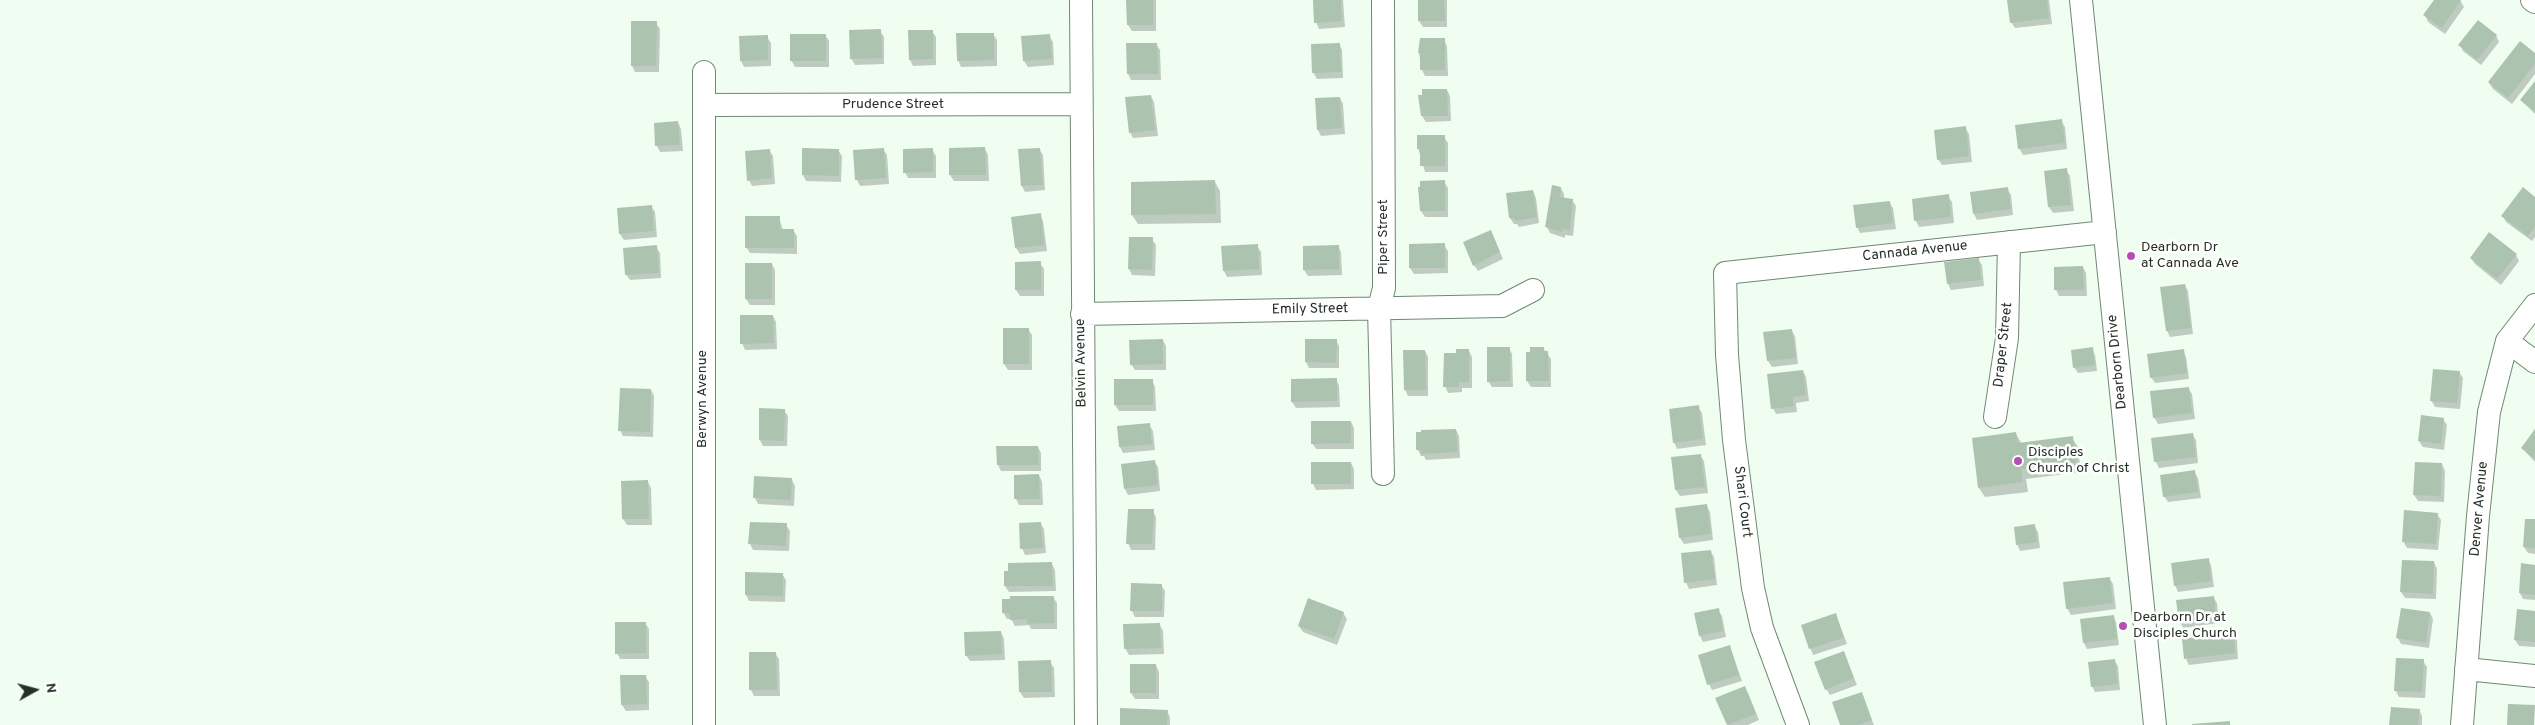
<!DOCTYPE html>
<html>
<head>
<meta charset="utf-8">
<style>
	body { margin:0 }
	#map { position:relative; width:2535px; height:725px; overflow:hidden; background:#effef1; font-family:Overpass,sans-serif }
	canvas { display:block }
	.north { position:absolute; left:10px; top:665px; width:50px; height:50px; -webkit-text-stroke:4px #fff; paint-order:stroke; rotate:83deg; font-size:14px; font-weight:700; line-height:20px; text-align:center; color:#262f27 }
	.north::after { content:''; display:block; margin:auto; width:18px; height:22px; background:#262f27; clip-path:polygon(50% 0,100% 100%,50% 72%,0 100%) }
</style>
</head>
<body>
<div id="map">
<canvas width="2535" height="725"></canvas>
<div class="north">N</div>
</div>
<script>
const ctx = document.querySelector('canvas').getContext('2d');
ctx.lineJoin = 'round';
function paint(path, color) { ctx.fillStyle = color; ctx.fill(path, 'evenodd'); }
const shape = rows => new Path2D(rows.map(r => 'M' + r).join(''));
function stroke(path, color, width, dash) { ctx.strokeStyle = color; ctx.lineWidth = width; ctx.lineCap = dash ? 'butt' : 'round'; ctx.setLineDash(dash || []); ctx.stroke(path); }
function drawText(font, color, halo, rows, align = 'center') {
  ctx.font = font + ' Overpass,sans-serif'; ctx.lineWidth = 5; ctx.setLineDash([]); ctx.textBaseline = 'middle'; ctx.strokeStyle = halo; ctx.fillStyle = color; for (const [text, x, y, turn = 0] of rows) {
    ctx.save(); ctx.translate(x, y); ctx.rotate((+turn || 0) * Math.PI / 180); ctx.textAlign = isNaN(turn) ? turn : align; if (halo) ctx.strokeText(text, 0, 0); ctx.fillText(text, 0, 0); ctx.restore();
  }
}
paint(shape([
	[1128,0,1156,0,1156,31,1132,31,1128,25],
	[1314,0,1343,0,1345,27,1319,29,1316,22],
	[1419,0,1447,0,1447,27,1423,27,1419,21],
	[2009,0,2049,0,2052,24,2015,28,2011,22],
	[2435,0,2460,0,2464,7,2445,34,2428,22,2425,15],
	[656,23,660,29,659,72,635,72,632,66],
	[880,31,884,37,884,64,855,65,851,58],
	[932,31,936,37,936,65,913,66,910,60],
	[993,34,997,40,997,66,961,67,958,60],
	[825,35,829,41,829,67,795,67,791,60],
	[2496,35,2499,42,2481,65,2463,51,2460,45],
	[1049,36,1053,42,1054,65,1028,67,1024,61],
	[767,37,771,43,771,66,744,67,741,61],
	[1444,40,1447,46,1448,76,1425,76,1422,70,1419,53],
	[1156,44,1160,50,1161,80,1131,80,1128,74,1127,45],
	[1339,44,1342,50,1343,78,1317,79,1313,72],
	[2535,54,2535,74,2512,104,2493,89,2489,83],
	[2535,83,2535,114,2521,100],
	[1447,90,1450,96,1451,121,1426,122,1422,116],
	[1151,96,1154,102,1158,136,1133,138,1130,132],
	[1340,98,1343,104,1345,134,1321,136,1318,130],
	[2061,121,2065,127,2067,149,2023,155,2019,148],
	[678,122,681,129,683,151,660,152,657,146,655,124],
	[1965,128,1969,134,1972,162,1942,165,1938,159],
	[1444,137,1448,143,1448,172,1425,172,1418,148],
	[883,149,887,155,889,184,860,186,857,180,854,151],
	[932,149,936,156,936,178,908,178,905,172],
	[985,149,988,155,989,181,954,181,950,175],
	[1039,149,1043,155,1045,190,1025,192,1022,186],
	[769,150,773,156,775,184,752,186,749,180],
	[803,150,838,150,842,156,841,182,806,181,803,175],
	[2066,170,2070,176,2074,211,2053,213,2049,207,2045,172],
	[1215,182,1220,191,1221,223,1138,224,1132,215],
	[1444,182,1448,188,1448,217,1425,217,1421,211],
	[1561,188,1564,194,1564,199,1572,200,1576,206,1573,236,1565,235,1565,238,1550,233,1547,227],
	[2007,189,2011,195,2013,215,1977,220,1974,214],
	[1533,191,1536,198,1539,223,1519,227,1517,224,1514,224,1510,218,1507,194],
	[1948,196,1952,202,1954,223,1919,227,1916,221],
	[2535,198,2535,237,2532,241,2506,222,2503,216],
	[1889,202,1893,208,1896,229,1860,233,1857,227],
	[651,206,655,212,657,237,624,240,620,234],
	[1040,215,1043,221,1047,251,1020,254,1016,248,1013,218],
	[779,218,783,230,793,230,797,236,797,254,750,253,746,247],
	[1494,238,1503,259,1478,271,1474,265],
	[1152,239,1156,245,1155,276,1132,275,1129,269],
	[1444,245,1448,251,1448,273,1414,274,1410,268],
	[1257,246,1261,252,1262,275,1227,277,1224,271],
	[1338,246,1341,252,1342,275,1308,276,1304,270],
	[656,247,660,253,661,278,630,280,626,274],
	[2516,255,2519,261,2501,285,2475,264,2471,258],
	[1978,259,1982,265,1984,286,1951,290,1948,284],
	[1040,263,1044,269,1044,296,1020,296,1016,290],
	[772,264,775,270,775,305,750,305,746,299],
	[2083,267,2086,273,2087,296,2059,296,2056,290,2055,268],
	[2185,285,2188,291,2193,334,2170,337,2167,331,2162,288],
	[773,316,776,322,777,349,745,350,742,343],
	[1028,329,1032,335,1032,370,1008,370,1004,364,1004,330],
	[1791,330,1795,336,1798,364,1772,367,1768,361],
	[1163,340,1166,346,1166,370,1135,370,1131,364],
	[1336,340,1339,346,1339,368,1309,368,1306,362],
	[1509,348,1512,354,1513,387,1492,387,1488,381],
	[1543,348,1551,359,1551,387,1531,387,1527,381],
	[2092,349,2095,355,2097,371,2078,373,2074,367],
	[1425,351,1428,357,1428,396,1408,396,1405,390],
	[1469,351,1472,357,1472,388,1462,388,1462,392,1448,393,1445,386,1457,354],
	[2183,351,2186,357,2189,379,2155,383,2151,377],
	[1803,371,1806,377,1809,401,1796,403,1797,412,1776,414,1773,408],
	[2459,372,2463,378,2460,409,2435,407,2431,400],
	[1336,379,1339,386,1340,407,1296,408,1292,402],
	[1152,380,1155,387,1156,411,1119,411,1115,405,1115,381],
	[2188,388,2192,394,2195,419,2158,424,2154,417],
	[651,390,654,396,653,437,623,436,620,430],
	[1698,407,1702,413,1706,445,1677,449,1674,442],
	[784,410,788,416,787,446,763,446,760,440],
	[2443,419,2447,425,2444,450,2423,447,2419,441],
	[1351,422,1354,428,1354,449,1316,449,1312,443],
	[1149,425,1153,431,1155,450,1123,453,1120,447],
	[1456,430,1459,436,1460,458,1426,460,1424,456,1421,456,1418,450,1417,434],
	[2535,432,2535,462,2522,448],
	[2016,434,2022,444,2072,438,2078,447,2081,472,2026,479,2028,492,1985,497,1979,488],
	[2192,434,2196,440,2198,463,2159,468,2156,462,2153,439],
	[1038,447,1041,453,1041,471,1001,471,998,465],
	[1700,455,1704,461,1708,493,1680,496,1676,490,1673,459],
	[1154,461,1158,467,1160,491,1128,495,1125,489],
	[1351,463,1354,469,1354,489,1316,490,1313,484],
	[2442,464,2445,471,2444,502,2418,501,2414,495],
	[2194,472,2198,478,2201,498,2168,502,2164,496],
	[1039,475,1042,482,1043,505,1019,505,1016,499],
	[792,480,795,486,794,506,758,504,755,498],
	[623,482,648,482,651,488,652,525,627,525,623,519],
	[1706,505,1710,512,1713,540,1684,544,1680,538,1677,509],
	[1153,511,1156,517,1155,550,1131,550,1128,543],
	[2437,514,2441,520,2438,550,2407,548,2403,541],
	[2535,521,2535,554,2528,553,2524,547],
	[1040,523,1044,529,1046,553,1025,555,1022,548],
	[786,525,790,531,789,551,753,550,750,544],
	[2034,526,2038,532,2040,548,2020,551,2017,544],
	[1710,551,1714,557,1717,585,1689,589,1686,582],
	[2208,559,2211,565,2214,587,2178,592,2175,585],
	[2434,562,2437,569,2436,599,2405,598,2401,592],
	[1052,564,1055,570,1056,591,1009,592,1005,586,1009,573],
	[2535,566,2535,600,2523,599,2520,593],
	[746,573,782,574,786,580,785,602,749,601,746,595],
	[2109,578,2113,584,2116,609,2071,615,2067,608],
	[1161,585,1165,591,1164,617,1135,617,1132,611],
	[1053,597,1057,603,1057,629,1031,629,1029,625,1015,626,1011,619,1007,619,1003,612],
	[2213,597,2217,603,2219,623,2183,628,2180,621],
	[1718,610,1722,616,1726,637,1703,642,1700,636,1696,614],
	[2535,612,2535,647,2519,646,2515,640],
	[1343,613,1347,619,1337,645,1303,632,1299,626],
	[2430,613,2433,619,2429,648,2401,644,2398,638],
	[1836,615,1847,644,1813,655,1802,626],
	[2113,616,2116,622,2119,645,2087,649,2084,643,2081,620],
	[645,623,649,629,649,659,620,659,617,653],
	[1160,625,1163,631,1164,654,1129,655,1125,648],
	[1001,632,1004,639,1005,660,970,661,966,655],
	[2233,634,2237,640,2238,659,2189,665,2186,659],
	[1730,647,1742,681,1712,690,1709,684],
	[1843,652,1857,685,1830,695,1826,689],
	[775,653,779,659,780,696,754,696,751,690,750,654],
	[2114,660,2118,666,2120,690,2095,692,2092,686],
	[2423,661,2427,667,2425,698,2399,697,2396,691],
	[1050,662,1054,668,1055,697,1024,698,1020,692],
	[1131,665,1156,665,1159,672,1159,699,1135,699,1131,693],
	[645,676,649,682,649,710,626,711,622,705],
	[1748,693,1759,720,1748,725,1728,725,1717,699],
	[1861,694,1874,725,1841,725],
	[2419,710,2422,716,2422,725,2391,725],
	[1167,711,1170,717,1170,725,1121,725]
]), '#0003');
paint(shape([
	[1126,0,1153,0,1153,25,1127,25],
	[1313,0,1341,0,1342,21,1314,23],
	[1418,0,1444,0,1445,21,1418,21],
	[2007,0,2047,0,2049,18,2010,23],
	[2434,0,2461,0,2442,28,2423,15],
	[2478,20,2497,35,2477,60,2458,45],
	[631,21,657,21,656,66,631,66],
	[881,29,882,58,850,59,849,30],
	[908,30,933,30,933,59,909,60],
	[956,33,994,33,994,60,957,61],
	[790,34,826,34,826,61,790,61],
	[1050,34,1052,59,1023,61,1021,36],
	[768,35,768,60,740,61,739,36],
	[1420,38,1445,38,1445,70,1420,70,1420,53,1418,53],
	[2520,41,2535,53,2535,64,2508,98,2488,82],
	[1126,43,1157,43,1158,74,1127,74],
	[1340,43,1341,72,1312,73,1311,44],
	[2535,81,2535,112,2520,100],
	[1422,89,1447,89,1448,116,1421,116,1418,95,1422,95],
	[1151,95,1155,130,1129,133,1125,97],
	[1340,97,1342,128,1317,130,1315,98],
	[2062,119,2065,143,2018,149,2015,125],
	[678,121,680,145,655,146,654,123],
	[1966,126,1969,156,1937,160,1934,130],
	[1417,135,1445,135,1445,166,1420,166,1420,149,1417,149],
	[985,147,986,175,949,175,949,148],
	[802,148,839,149,839,176,802,175],
	[884,148,886,178,855,180,853,150],
	[933,148,933,172,903,173,903,149],
	[1040,148,1043,185,1021,186,1018,149],
	[770,149,772,178,747,181,745,151],
	[2067,168,2071,205,2048,207,2044,171],
	[1215,180,1216,214,1131,215,1131,182],
	[1445,180,1445,211,1420,211,1418,187,1420,187,1420,181],
	[1552,185,1561,187,1560,197,1573,199,1570,230,1562,229,1562,232,1545,227],
	[2008,187,2011,209,1973,214,1970,192],
	[2523,187,2535,197,2535,227,2528,236,2501,216],
	[1533,190,1537,217,1515,221,1514,218,1509,218,1506,193],
	[1949,194,1951,217,1914,221,1912,199],
	[1890,201,1893,223,1856,228,1853,205],
	[652,205,654,231,619,234,617,208],
	[1041,213,1044,245,1015,248,1011,217],
	[745,216,780,216,780,229,794,229,794,248,745,248],
	[1491,230,1500,252,1473,266,1463,242],
	[2489,232,2517,254,2497,279,2470,258],
	[1129,237,1153,237,1152,270,1128,269],
	[1445,243,1445,268,1409,268,1409,244],
	[1258,244,1259,269,1223,271,1221,246],
	[657,245,659,273,625,275,623,248],
	[1339,245,1339,269,1303,270,1303,246],
	[1979,258,1981,280,1947,284,1944,262],
	[1041,261,1041,290,1015,290,1015,262],
	[745,263,772,263,772,299,745,299],
	[2083,266,2084,290,2054,290,2054,267],
	[2185,284,2191,328,2166,331,2160,287],
	[740,315,773,315,774,343,740,344],
	[1003,328,1029,328,1029,364,1003,364],
	[1792,329,1796,358,1767,361,1763,332],
	[1163,339,1163,364,1130,365,1129,340],
	[1305,339,1337,339,1336,363,1305,362],
	[1487,347,1510,347,1510,381,1487,382],
	[1530,347,1544,347,1544,351,1548,351,1549,381,1526,381,1526,352,1530,352],
	[2093,347,2095,365,2073,368,2071,350],
	[1456,349,1469,349,1469,382,1459,382,1459,387,1443,387,1444,353,1456,353],
	[2184,349,2187,373,2150,378,2147,354],
	[1403,350,1425,350,1426,390,1404,390],
	[2433,369,2460,371,2457,403,2430,401],
	[1803,370,1806,395,1793,397,1794,406,1771,409,1767,374],
	[1337,378,1337,401,1291,402,1291,379],
	[1114,379,1153,379,1153,405,1114,405],
	[2189,387,2192,413,2153,418,2150,391],
	[620,388,651,389,650,432,618,431],
	[1699,405,1703,439,1673,443,1669,409],
	[759,408,785,409,784,441,759,440],
	[2421,415,2444,418,2441,444,2418,441],
	[1311,421,1351,421,1351,443,1311,444],
	[1150,423,1152,444,1119,447,1117,426],
	[1456,429,1458,452,1422,454,1421,450,1416,450,1416,432,1421,432,1421,430],
	[2535,429,2535,460,2521,448],
	[2016,432,2018,443,2073,436,2076,463,2021,469,2023,482,1978,488,1972,438],
	[2193,433,2196,457,2154,462,2151,438],
	[996,446,1038,446,1039,465,997,465],
	[1701,454,1705,487,1675,490,1671,457],
	[1155,460,1158,485,1124,489,1121,464],
	[1311,462,1351,462,1351,484,1311,484],
	[2415,462,2442,463,2441,496,2413,495],
	[2195,470,2198,492,2163,497,2160,475],
	[1039,474,1040,499,1014,499,1014,475],
	[754,476,792,478,791,500,753,498],
	[648,480,649,519,622,519,621,481],
	[1707,504,1711,534,1679,538,1675,508],
	[1128,509,1154,509,1152,544,1126,544],
	[2404,510,2438,513,2436,544,2402,542],
	[2525,519,2535,519,2535,548,2523,547],
	[750,522,787,523,786,546,748,544],
	[1041,522,1043,548,1020,549,1019,523],
	[2035,524,2037,542,2016,545,2014,527],
	[1711,550,1715,579,1684,583,1681,553],
	[2209,558,2211,581,2174,586,2171,563],
	[2402,560,2434,561,2433,594,2400,592],
	[1052,562,1053,586,1004,586,1004,571,1008,571,1008,563],
	[2521,563,2535,565,2535,595,2519,593],
	[745,572,783,573,783,596,745,595],
	[2110,577,2113,603,2066,609,2063,582],
	[1131,583,1162,584,1162,611,1130,611],
	[1010,596,1054,596,1054,623,1027,624,1027,619,1010,620,1010,613,1002,613,1002,599,1010,599],
	[2214,596,2216,617,2179,622,2176,600],
	[1308,598,1344,612,1334,639,1298,626],
	[1719,608,1723,631,1699,636,1694,613],
	[2401,608,2430,612,2426,643,2396,638],
	[2517,609,2535,611,2535,642,2514,640],
	[1836,613,1844,638,1809,649,1801,625],
	[2114,615,2117,639,2083,643,2080,619],
	[615,622,646,622,646,653,615,654],
	[1160,623,1161,648,1124,649,1123,624],
	[1001,631,1002,654,965,656,964,632],
	[2234,632,2235,653,2184,659,2182,639],
	[1730,645,1739,675,1707,685,1698,655],
	[1844,651,1854,678,1825,690,1814,662],
	[749,652,776,652,777,690,749,690],
	[2396,658,2424,659,2422,692,2394,691],
	[2115,659,2118,684,2091,687,2088,662],
	[1051,660,1052,692,1019,692,1018,661],
	[1130,664,1156,664,1156,693,1130,693],
	[620,675,646,675,647,704,621,705],
	[1745,686,1756,714,1727,725,1715,698],
	[1862,692,1872,720,1858,725,1840,725,1832,702],
	[2508,704,2535,705,2534,725,2507,725],
	[2391,707,2420,709,2418,725,2389,725],
	[1120,708,1168,710,1167,725,1120,725],
	[2230,721,2230,725,2192,725,2192,724]
]), '#acc3af');
const minor = shape([
	[1081,0,1086,725],
	[2081,0,2155,725],
	[2532,0,2535,2],
	[704,105,1081,104],
	[1082,314,1502,306,1533,290],
	[2507,341,2535,362],
	[1995,417,2007,338,2009,242],
	[1383,474,1379,308,1384,288,1383,0],
	[2466,669,2535,676],
	[704,725,704,72],
	[1798,725,1762,628,1753,588,1734,440,1727,355,1725,273,2105,232],
	[2462,725,2478,516,2489,412,2507,341,2535,305]
]);
stroke(minor, '#718774', 24);
stroke(minor, '#fff', 22);
for (const [x, y, r, color] of [
	[2131,256,5,"#b64fb3"],
	[2018,461,5,"#b64fb3"],
	[2123,626,5,"#b64fb3"]
]) { const dot = new Path2D(); dot.arc(x, y, r, 0, 2 * Math.PI); ctx.fillStyle = color; ctx.fill(dot); stroke(dot, '#fff', 2); }
drawText('14px', '#262f27', '#fff', [
	["Prudence Street",893,105],
	["Piper Street",1384,237,-90],
	["Cannada Avenue",1915,252,-6],
	["Emily Street",1310,310,-1],
	["Draper Street",2004,345,-84],
	["Dearborn Drive",2118,362,-96],
	["Belvin Avenue",1082,363,-91],
	["Berwyn Avenue",703,399,-90],
	["Shari Court",1742,502,83],
	["Denver Avenue",2480,509,-85]
]);
drawText('14px', '#262f27', '#fff', [
	["Dearborn Dr",2141,248],
	["at Cannada Ave",2141,264],
	["Disciples",2028,453],
	["Church of Christ",2028,469],
	["Dearborn Dr at",2133,618],
	["Disciples Church",2133,634]
], 'left');
</script>
</body>
</html>
